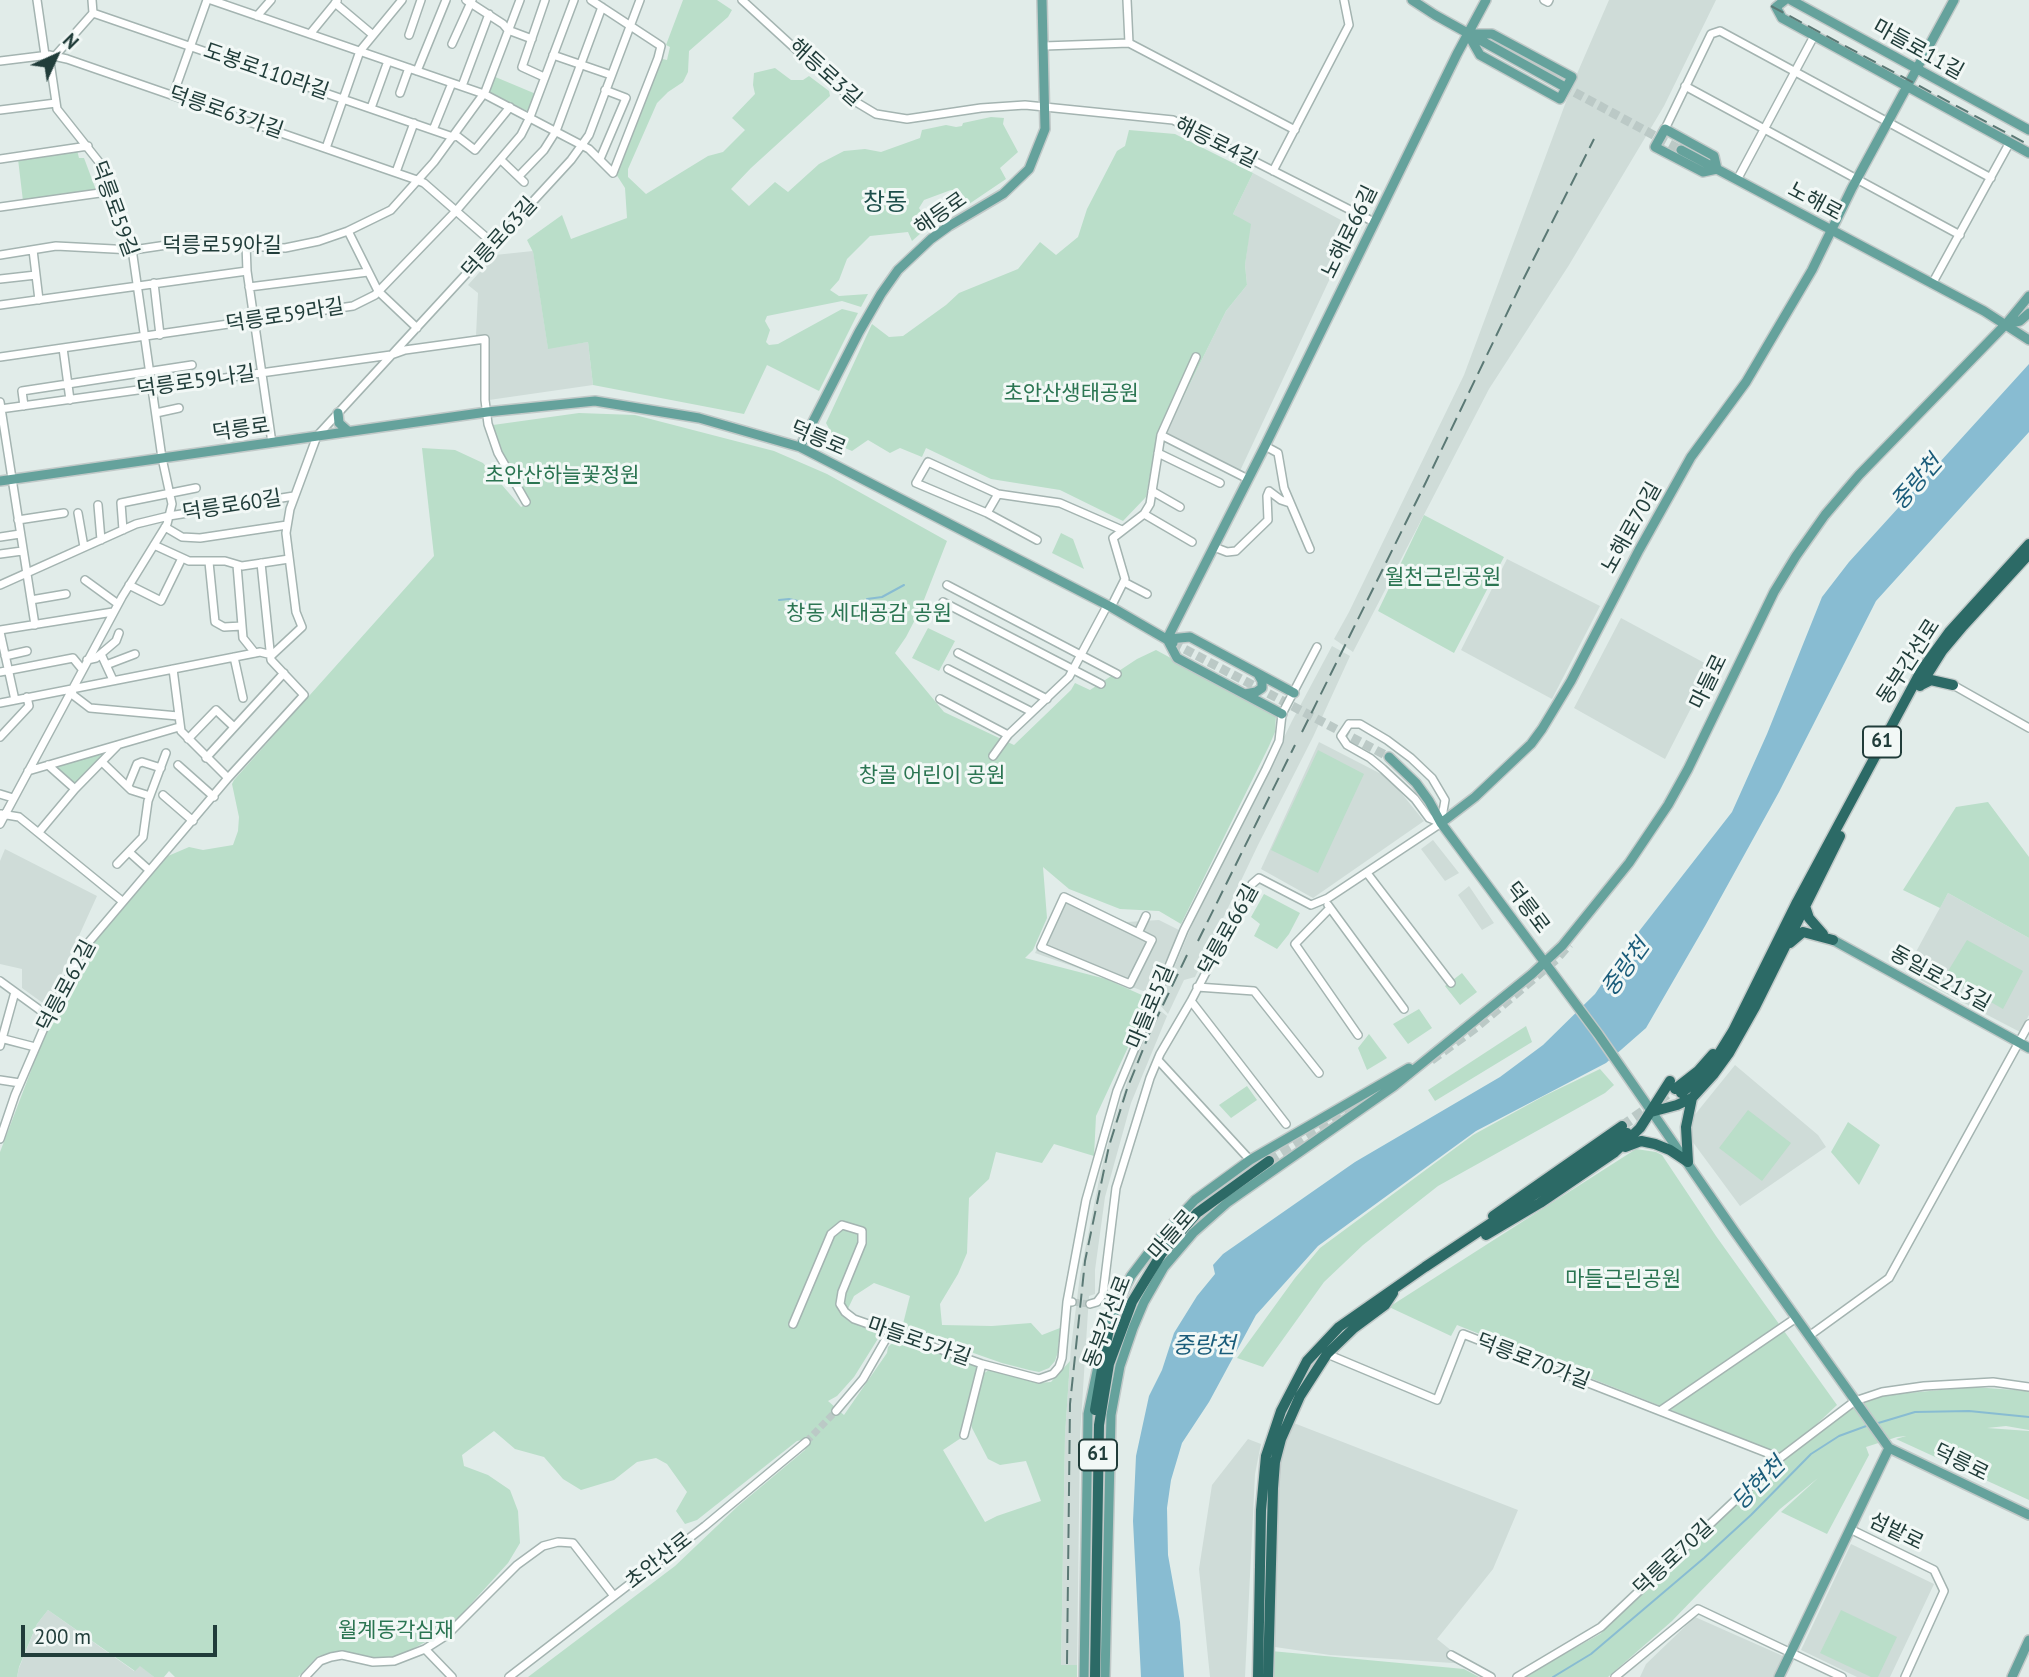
<!DOCTYPE html>
<html>
<head>
<meta charset="utf-8">
<style>
	body { margin:0 }
	#map { position:relative; width:2029px; height:1677px; overflow:hidden; background:#e1ece9; font-family:"PT Sans",sans-serif }
	canvas { display:block }
	.north { position:absolute; left:21px; top:21px; width:70px; height:70px; -webkit-text-stroke:5px #f2f8f6; paint-order:stroke; rotate:45deg; font-size:19px; font-weight:700; line-height:28px; text-align:center; color:#213d3a }
	.north::after { content:''; display:block; margin:auto; width:24px; height:32px; background:#213d3a; clip-path:polygon(50% 0,100% 100%,50% 72%,0 100%) }
	.scale { position:absolute; left:21px; top:1625px; width:196px; height:32px; box-sizing:border-box; border:4px solid #213d3a; border-top:0; padding-left:9px; font-size:21px; line-height:24px; white-space:nowrap; color:#213d3a; -webkit-text-stroke:5px #f2f8f6; paint-order:stroke }
</style>
</head>
<body>
<div id="map">
<canvas width="2029" height="1677"></canvas>
<div class="north">N</div>
<div class="scale">200 m</div>
</div>
<script>
const ctx = document.querySelector('canvas').getContext('2d');
ctx.lineJoin = 'round';
function paint(path, color) { ctx.fillStyle = color; ctx.fill(path, 'evenodd'); }
const shape = rows => new Path2D(rows.map(r => 'M' + r).join(''));
function stroke(path, color, width, dash) { ctx.strokeStyle = color; ctx.lineWidth = width; ctx.lineCap = dash ? 'butt' : 'round'; ctx.setLineDash(dash || []); ctx.stroke(path); }
function drawText(font, color, halo, rows, align = 'center') {
  ctx.font = font + ' "PT Sans","Noto Sans KR",sans-serif'; ctx.lineWidth = 6; ctx.setLineDash([]); ctx.textBaseline = 'middle'; ctx.strokeStyle = halo; ctx.fillStyle = color; for (const [text, x, y, turn = 0] of rows) {
    ctx.save(); ctx.translate(x, y); ctx.rotate((+turn || 0) * Math.PI / 180); ctx.textAlign = isNaN(turn) ? turn : align; if (halo) ctx.strokeText(text, 0, 0); ctx.fillText(text, 0, 0); ctx.restore();
  }
}
paint(shape([
	[1609,0,1716,0,1664,106,1569,265,1489,389,1353,652,1334,639,1349,612,1464,375,1573,83],
	[1253,173,1354,227,1240,471,1166,432,1226,311,1247,285,1245,265,1250,225,1233,214],
	[533,251,548,348,588,342,593,385,489,400,488,336,476,336,478,293,468,285,495,255],
	[1507,559,1600,606,1552,699,1461,650],
	[1621,618,1712,667,1665,759,1574,708],
	[1332,646,1350,656,1313,737,1258,845,1195,977,1184,980,1168,1014,1159,1004,1192,925,1292,721],
	[1319,742,1389,778,1424,821,1313,898,1261,869],
	[1433,840,1459,873,1445,881,1421,849],
	[5,849,97,896,47,1006,22,988,22,969,0,964,0,861],
	[1469,886,1494,923,1482,930,1458,895],
	[1948,893,2029,938,2029,1015,2020,1032,1905,972],
	[1062,895,1127,922,1159,920,1181,931,1149,993,1035,953],
	[1157,1008,1167,1016,1131,1103,1105,1197,1095,1270,1095,1294,1089,1296,1080,1436,1077,1665,1061,1666,1065,1435,1071,1347,1080,1275,1101,1170,1116,1115,1136,1057],
	[1735,1065,1818,1135,1826,1147,1740,1206,1692,1141,1690,1127,1693,1117],
	[1286,1420,1518,1510,1493,1569,1437,1639,1468,1664,1330,1655,1268,1646,1273,1448],
	[1248,1439,1261,1444,1255,1474,1245,1677,1210,1677,1199,1569,1212,1485],
	[1851,1544,1934,1584,1890,1677,1857,1677,1801,1650],
	[48,1610,134,1671,140,1665,154,1677,17,1677,19,1668,37,1624],
	[1695,1617,1783,1656,1773,1677,1640,1677,1646,1664]
]), '#cfdcd8');
paint(shape([
	[683,0,717,0,732,10,728,17,689,51,688,72,683,82,668,92,657,103,628,169,628,177,646,194,708,156,723,152,745,130,732,118,755,94,753,85,754,73,775,68,791,80,803,80,809,76,829,91,830,96,751,168,731,189,749,206,775,182,788,192,819,164,844,151,865,149,881,152,920,138,922,130,946,125,956,127,962,126,963,123,991,117,1004,118,1003,124,1018,152,1000,168,1006,179,969,204,960,191,951,190,924,200,919,208,930,225,912,241,908,232,870,236,847,259,839,280,830,290,839,296,868,294,861,307,842,301,767,316,765,321,770,330,766,342,769,345,778,344,842,309,858,313,819,391,767,365,744,414,593,385,588,342,548,349,533,252,527,240,562,215,571,239,627,218,625,188,616,174,619,161,648,95,645,93,658,58,667,60,670,47,666,45],
	[493,76,536,94,530,112,487,93],
	[1129,130,1175,134,1253,173,1233,214,1251,224,1245,265,1247,285,1226,311,1166,432,1157,437,1146,497,1123,521,1060,490,991,479,926,448,922,457,900,448,890,453,868,440,852,451,838,445,826,423,872,324,889,337,903,336,946,305,959,293,1018,269,1040,242,1056,255,1078,237,1087,209,1117,151,1125,146],
	[77,150,79,158,84,158,96,190,23,201,18,159],
	[579,413,635,415,774,451,827,474,947,541,920,610,906,637,895,653,944,712,1014,745,1071,690,1075,683,1090,690,1137,659,1156,650,1276,715,1275,732,1269,746,1181,924,1159,911,1120,909,1069,889,1043,867,1047,918,1033,950,1025,958,1106,979,1144,996,1141,1004,1144,1013,1096,1116,1094,1156,1054,1144,1042,1163,996,1152,989,1179,969,1198,967,1253,958,1274,940,1304,942,1325,992,1326,1031,1323,1042,1335,1060,1328,1058,1352,1055,1361,1049,1368,1039,1372,1029,1370,1002,1363,902,1328,910,1296,874,1283,854,1296,844,1317,850,1322,876,1332,879,1337,854,1377,837,1396,828,1401,844,1415,887,1353,888,1347,894,1341,903,1339,975,1365,978,1369,961,1438,943,1450,985,1522,997,1516,1041,1501,1026,1461,1000,1465,988,1459,972,1428,970,1418,981,1375,989,1370,1037,1383,1051,1382,1070,1361,1065,1435,1061,1665,1077,1665,1077,1677,528,1677,675,1566,738,1506,805,1450,807,1444,803,1440,797,1441,697,1520,685,1524,676,1511,687,1492,667,1464,656,1458,637,1462,614,1480,581,1490,563,1479,544,1457,515,1449,494,1431,462,1455,464,1466,488,1475,510,1490,518,1511,520,1543,508,1563,459,1617,427,1641,400,1656,379,1659,340,1652,318,1656,298,1677,175,1677,169,1671,164,1677,154,1677,140,1666,135,1671,48,1610,37,1624,19,1667,17,1677,0,1677,0,1152,48,1026,87,951,168,856,189,847,203,850,233,845,238,831,239,817,232,784,234,780,434,556,422,448,455,450,483,463,521,507,530,502,500,450,493,425],
	[1424,515,1504,557,1454,653,1378,611],
	[1061,533,1073,539,1084,569,1052,553],
	[928,628,955,641,939,671,912,658],
	[115,746,75,788,50,765],
	[1318,750,1364,774,1318,873,1271,850],
	[1988,802,2029,857,2029,938,1948,893,1940,908,1903,890,1956,807],
	[1264,894,1300,913,1289,934,1277,949,1254,936,1260,924,1251,917],
	[1967,940,2023,971,2003,1009,1945,976],
	[1462,973,1477,992,1460,1005,1445,986],
	[1419,1009,1432,1028,1408,1044,1393,1024],
	[1526,1026,1532,1042,1435,1101,1428,1090],
	[1369,1034,1387,1058,1367,1070,1358,1048],
	[1600,1069,1614,1085,1605,1093,1438,1186,1363,1245,1324,1282,1263,1367,1237,1358,1295,1278,1320,1248,1473,1135,1544,1096],
	[1247,1086,1257,1100,1231,1118,1219,1105],
	[1748,1110,1791,1143,1762,1181,1719,1148],
	[1848,1122,1880,1145,1859,1185,1831,1152],
	[1636,1149,1656,1152,1662,1155,1716,1236,1837,1405,1784,1455,1457,1325,1451,1336,1389,1307],
	[1973,1387,2029,1391,2029,1430,2006,1426,1987,1428,2029,1431,2029,1500,1896,1439,1906,1436,1897,1437,1866,1447,1869,1455,1827,1534,1781,1512,1818,1478,1780,1509,1672,1621,1608,1677,1523,1677,1600,1634,1783,1461,1850,1408,1886,1395],
	[1841,1610,1897,1637,1878,1677,1871,1677,1820,1653],
	[1271,1651,1464,1669,1479,1677,1272,1677]
]), '#badec9');
paint(shape([
	[2029,364,2029,432,1876,601,1779,792,1705,926,1646,1028,1606,1063,1476,1131,1377,1203,1318,1246,1256,1315,1209,1402,1182,1443,1171,1480,1167,1508,1168,1555,1180,1622,1184,1677,1141,1677,1133,1521,1136,1456,1149,1396,1162,1370,1174,1333,1197,1296,1215,1274,1213,1265,1223,1254,1355,1162,1500,1077,1543,1045,1595,994,1626,948,1732,812,1767,734,1822,597,1849,562]
]), '#88bcd2');
stroke(shape([
	[867,599,882,597,904,585],
	[779,600,789,599,802,602,817,610],
	[847,608,859,603],
	[1875,1424,1915,1412,1969,1411,2029,1417],
	[1553,1677,1591,1654,1704,1558,1751,1515,1811,1454,1839,1436,1869,1425]
]), '#88bcd2', 2);
stroke(shape([
	[1072,1302,1090,1304],
	[806,1442,836,1411]
]), '#bbc9c6', 7, [7, 3.5]);
stroke(shape([
	[1563,86,1681,150],
	[1173,643,1389,757]
]), '#bbc9c6', 9, [9, 4.5]);
stroke(shape([
	[1431,1060,1476,1027,1556,959,1569,944],
	[1622,1126,1675,1089],
	[1269,1161,1388,1086]
]), '#bbc9c6', 10, [10, 5]);
const minor = shape([
	[37,0,45,55],
	[92,0,93,13],
	[211,0,484,94,589,149,613,173],
	[466,0,503,24,508,30,532,39],
	[591,0,661,46,658,58,613,173],
	[742,0,825,76,856,102,876,114,907,119,981,108,1025,105,1173,120,1374,222],
	[1127,0,1129,43],
	[1544,0,1548,2,1549,0],
	[335,3,373,35],
	[93,13,453,137,457,136,475,150,510,107],
	[257,16,271,0],
	[310,34,337,1],
	[409,35,421,0],
	[452,44,472,0],
	[1044,46,1129,43,1295,130],
	[553,55,611,75],
	[55,56,93,13],
	[0,61,49,55,67,59,414,179,424,183,495,245],
	[417,71,446,0],
	[544,77,522,67,545,0],
	[462,86,489,14],
	[1685,86,1960,235],
	[400,93,409,68],
	[173,95,207,0],
	[371,108,388,61],
	[0,110,56,103],
	[1665,129,1711,34,1720,31,1991,178],
	[433,130,452,83],
	[326,148,360,51,402,0],
	[0,159,88,146],
	[600,159,626,98,605,90],
	[501,160,524,182],
	[1273,171,1349,25,1344,0],
	[396,172,414,123],
	[519,176,544,150,556,131,602,7],
	[1737,180,1814,36],
	[0,207,107,192],
	[348,231,378,291,417,328],
	[246,244,247,271,272,443],
	[33,250,39,300],
	[0,255,56,246,133,250,180,243,285,248,319,241,348,231,391,210,434,162,485,92,520,0],
	[0,279,36,275],
	[154,283,160,335],
	[1932,284,2010,142],
	[249,287,368,272],
	[0,305,247,271],
	[63,348,70,400],
	[0,357,353,306,375,295,456,211,521,135,530,117,574,0],
	[1196,357,1161,435,1248,479],
	[0,402,35,625],
	[24,406,22,391,192,365],
	[0,409,391,355,405,350,485,339,485,400,488,424,498,453,526,502],
	[156,413,179,408],
	[1265,446,1278,453,1284,488,1310,549],
	[1158,453,1220,483],
	[1152,491,1180,507],
	[98,505,101,540],
	[78,513,84,547],
	[987,513,998,494],
	[1144,514,1192,542],
	[18,520,64,513],
	[165,527,182,537,200,538,287,525],
	[123,530,121,503,196,488],
	[0,537,20,534],
	[1037,540,987,513,916,483,928,462,998,494,1060,503,1122,530],
	[154,545,189,561,225,561,242,566,289,559],
	[1214,547,1227,552,1236,551,1268,520,1267,496,1269,491,1281,500,1290,503],
	[0,554,22,551],
	[209,562,215,622,224,627,242,626],
	[237,565,243,638,255,653],
	[85,580,118,604],
	[1124,582,1147,594],
	[0,585,136,524,169,516,294,496],
	[129,585,161,601,182,558],
	[947,585,1117,674],
	[31,600,66,594],
	[943,602,1101,684],
	[1111,607,1125,579,1113,538,1144,514,1150,504,1161,435],
	[0,630,113,612],
	[0,632,15,700],
	[958,653,1047,699],
	[101,654,113,680],
	[272,655,302,627,296,612,286,533,290,509,317,436,571,160,589,135,640,0],
	[5,656,27,651],
	[234,657,243,698],
	[87,660,96,658,116,641,119,633],
	[106,665,135,654],
	[173,669,181,731,228,778],
	[948,669,1032,712],
	[0,672,73,658,82,669],
	[1953,685,2029,728],
	[72,689,73,695,90,708,178,716],
	[940,699,1008,735],
	[0,703,260,652,272,655],
	[1349,724,1360,724,1387,740,1411,758,1432,778,1445,800,1441,823,1429,818,1415,799,1383,769,1370,758,1347,745,1341,736,1349,724],
	[0,737,29,706,27,697],
	[188,739,216,710,234,727],
	[993,756,1008,735,1069,677,1107,606],
	[206,758,284,673],
	[102,762,131,790,150,796],
	[48,765,75,789],
	[178,765,214,797],
	[28,771,179,727],
	[128,786,137,764,142,762,161,768],
	[0,794,13,798],
	[163,795,193,821],
	[1,814,19,817,122,901],
	[0,824,122,597,167,524,172,504,162,458,131,242,109,201,99,162,57,109,49,55],
	[39,832,75,789,118,745],
	[129,852,149,870],
	[117,864,143,837,148,801,166,753],
	[1367,873,1451,983],
	[1328,905,1404,1009],
	[1330,908,1295,944,1358,1035],
	[1138,933,1064,897,1041,947,1130,984,1152,940,1138,933,1146,916],
	[0,981,44,1013,50,1014],
	[1197,987,1254,991,1319,1073],
	[1191,1001,1286,1124],
	[0,1038,35,1047],
	[0,1046,15,992],
	[1158,1060,1250,1160],
	[0,1080,20,1083],
	[0,1139,15,1095,50,1014,83,949,228,778,304,695,271,660,261,563],
	[1072,1302,1067,1302,1086,1200,1117,1091,1184,930,1266,769,1279,741,1282,714,1317,647],
	[1090,1304,1097,1302,1103,1294,1116,1188,1150,1078,1160,1054,1191,1001,1252,884,1259,878,1311,905,1328,898,1441,823],
	[793,1324,831,1234,842,1225,862,1231,862,1243,842,1292,840,1304,845,1312,854,1319,982,1364,1039,1379,1053,1374,1059,1367,1062,1358,1067,1302],
	[1809,1336,1889,1278,2029,1024],
	[1327,1354,1437,1400,1463,1334,1780,1458],
	[836,1411,863,1379,890,1332],
	[1660,1411,1796,1318],
	[964,1435,982,1364],
	[1850,1529,1934,1570,1944,1591,1905,1677],
	[425,1649,447,1635,517,1565,543,1546,558,1542,573,1543,614,1596],
	[1451,1655,1491,1677],
	[305,1677,320,1661,331,1657,342,1655,373,1662,394,1661,425,1649,452,1677],
	[509,1677,705,1526,806,1442],
	[1517,1677,1601,1627,1780,1458,1855,1401,1882,1392,1924,1386,1993,1382,2029,1387],
	[1615,1677,1698,1609,1842,1677]
]);
const major = shape([
	[1412,0,1435,15,1563,86],
	[1785,0,1776,7,1782,18,2029,153],
	[1791,0,2029,130],
	[1468,34,1492,34,1572,77,1560,99,1480,55,1468,34],
	[1665,129,1714,156,1717,169,1703,172,1655,147,1665,129],
	[1681,150,1984,311,2029,340],
	[2006,324,2020,321,2029,313],
	[338,413,339,423,348,431],
	[800,447,859,332,881,294,898,270,931,239,949,226,1003,194,1029,169,1045,129,1042,0],
	[0,481,487,412,595,401,699,418,800,447,1111,607,1173,643],
	[1167,639,1265,446,1457,54,1486,0],
	[1167,639,1177,658,1282,714],
	[1169,639,1190,637,1294,693],
	[1245,694,1256,692,1262,688,1262,681,1258,674],
	[1389,757,1416,783,1429,801,1441,823,1598,1034,1735,1232,1889,1448,2029,1515],
	[1441,823,1475,797,1531,744,1542,729,1571,681,1639,550,1691,457,1746,382,1812,270,1852,188,1954,0],
	[1833,940,2029,1048],
	[1107,1333,1120,1298,1131,1276,1162,1235,1195,1200,1250,1160,1409,1068],
	[1084,1677,1088,1414,1100,1357],
	[1105,1677,1111,1415,1120,1366,1133,1328,1144,1302,1164,1267,1193,1233,1228,1202,1394,1086,1532,974,1562,946,1629,863,1668,805,1688,769,1774,592,1796,556,1825,515,1859,475,2006,324,2029,296],
	[1779,1677,1889,1448],
	[2012,1677,2029,1640]
]);
const highway = shape([
	[1921,685,1931,680,1953,685],
	[1920,686,1942,651,1963,626,2029,554],
	[1805,906,1809,918,1823,934],
	[1790,943,1803,932,1833,940],
	[1675,1089,1698,1071,1713,1054],
	[1681,1093,1707,1073,1733,1031,1797,902,1921,671,1950,631,2029,544],
	[1651,1112,1677,1105,1692,1098,1713,1075,1729,1053,1755,1007,1840,836],
	[1625,1147,1641,1141,1655,1144,1670,1150,1688,1162],
	[1688,1162,1686,1127,1692,1098],
	[1493,1216,1622,1126],
	[1486,1235,1540,1203,1615,1152,1640,1128,1670,1081],
	[1095,1410,1109,1328],
	[1095,1677,1099,1425,1109,1364,1132,1302,1162,1253,1197,1213,1269,1161],
	[1258,1677,1261,1510,1266,1456,1281,1411,1307,1361,1339,1327,1425,1267,1627,1133],
	[1268,1677,1273,1488,1275,1462,1281,1439,1300,1396,1327,1354,1354,1328,1385,1305,1393,1293]
]);
stroke(minor, '#a4b4b1', 10);
stroke(major, '#c1c9c8', 12);
stroke(highway, '#c1c9c8', 13);
stroke(minor, '#fff', 7);
stroke(major, '#65a29c', 9);
stroke(highway, '#2c6a66', 10);
stroke(shape([
	[1771,6,2029,145],
	[1302,732,1426,482,1522,282,1594,139],
	[1198,941,1295,745],
	[1067,1664,1070,1404,1085,1261,1109,1146,1127,1089,1150,1032,1187,955]
]), '#5b7975', 2, [14, 7]);
for (const [x, y, w] of [
	[1882,742,38],
	[1098,1455,38]
]) { const box = new Path2D(); box.roundRect(x - w / 2, y - 15.5, w, 31, 5); ctx.fillStyle = '#f2f8f6'; ctx.fill(box); stroke(box, '#213d3a', 2); }
drawText('bold 19px', '#213d3a', null, [
	["61",1882,742],
	["61",1098,1455]
]);
drawText('21px', '#213d3a', '#f2f8f6', [
	["마들로11길",1918,50,29],
	["도봉로110라길",266,72,19],
	["해등로3길",825,73,42],
	["덕릉로63가길",226,113,19],
	["해등로4길",1216,143,26],
	["노해로",1815,202,28],
	["덕릉로59길",114,209,70],
	["해등로",941,214,-35],
	["노해로66길",1350,232,-64],
	["덕릉로63길",500,238,-48],
	["덕릉로59아길",222,246],
	["덕릉로59라길",285,316,-9],
	["덕릉로59나길",196,382,-8],
	["덕릉로",241,430,-8],
	["덕릉로",818,439,23],
	["덕릉로60길",232,506,-9],
	["노해로70길",1632,528,-61],
	["동부간선로",1909,662,-57],
	["마들로",1709,682,-64],
	["덕릉로",1527,908,53],
	["덕릉로66길",1229,930,-61],
	["동일로213길",1940,979,29],
	["덕릉로62길",67,986,-62],
	["마들로5길",1151,1007,-67],
	["마들로",1172,1235,-49],
	["동부간선로",1108,1322,-69],
	["마들로5가길",919,1342,19],
	["덕릉로70가길",1533,1362,21],
	["덕릉로",1961,1463,26],
	["섬밭로",1896,1532,26],
	["덕릉로70길",1674,1558,-43],
	["초안산로",659,1561,-38]
]);
drawText('21px', '#2b7552', '#f2f8f6', [
	["초안산생태공원",1071,394],
	["초안산하늘꽃정원",562,476],
	["월천근린공원",1443,578],
	["창동 세대공감 공원",869,614],
	["창골 어린이 공원",932,776],
	["마들근린공원",1623,1280],
	["월계동각심재",396,1631]
]);
drawText('italic 23px', '#1a5c7a', '#f2f8f6', [
	["중랑천",1917,483,-49],
	["중랑천",1626,968,-54],
	["중랑천",1204,1346],
	["당현천",1759,1484,-45]
]);
drawText('24px', '#1d4f4b', '#f2f8f6', [
	["창동",885,203]
]);
</script>
</body>
</html>
